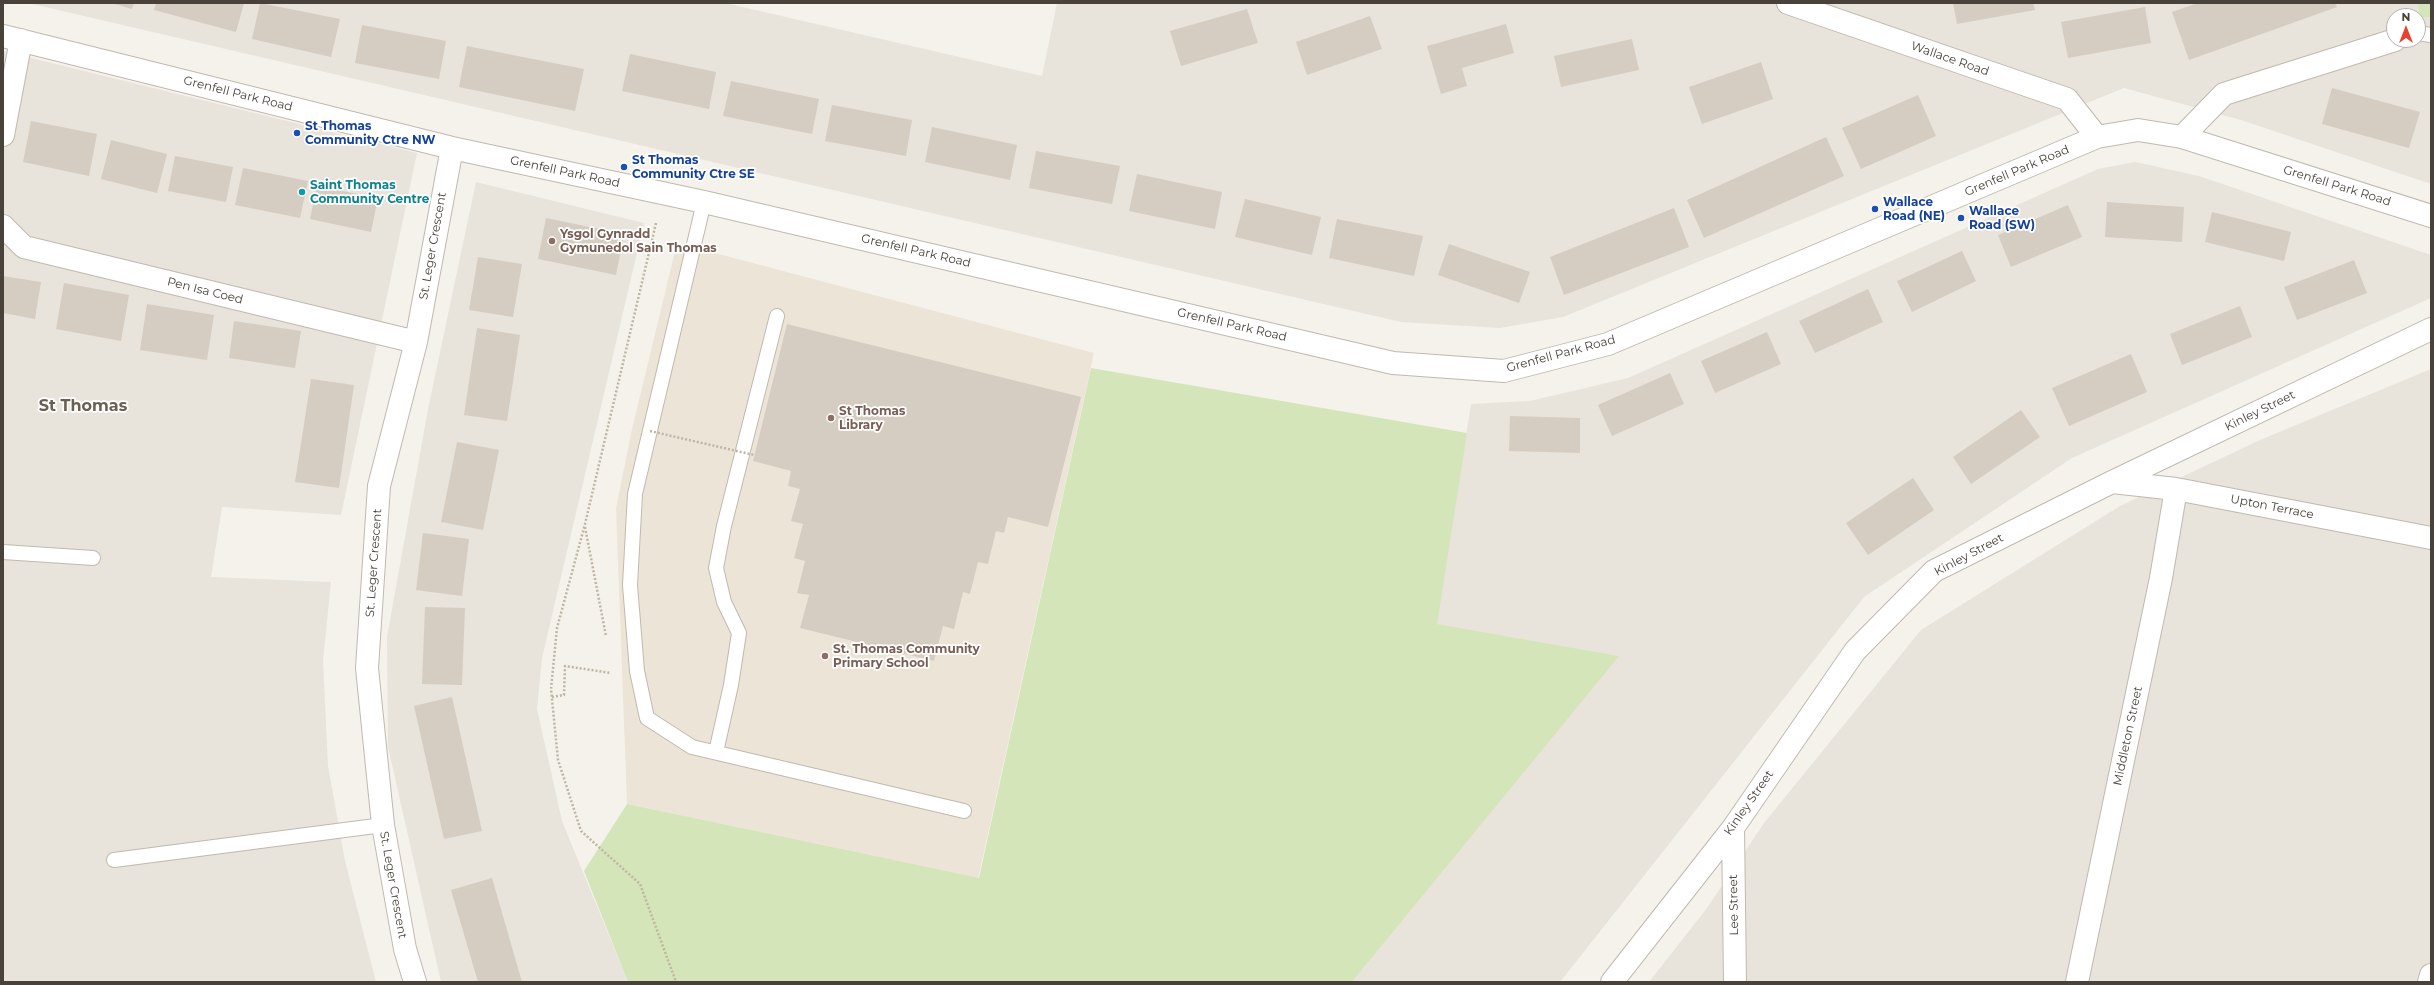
<!DOCTYPE html>
<html>
<head>
<meta charset="utf-8">
<style>
	body { margin:0 }
	#map { position:relative; width:2434px; height:985px; overflow:hidden; background:#f5f2ec; font-family:Montserrat,sans-serif }
	canvas { display:block }
	.frame { position:absolute; inset:0; border:4px solid #49423a; pointer-events:none }
	.north { position:absolute; left:2386px; top:8px; width:40px; height:40px; box-sizing:border-box; background:#fff; border:1px solid #b6b3b0; border-radius:50%; rotate:0deg; font-size:11px; font-weight:700; line-height:16px; text-align:center; color:#49423a }
	.north::after { content:''; display:block; margin:auto; width:14px; height:18px; background:#e84130; clip-path:polygon(50% 0,100% 100%,50% 72%,0 100%) }
</style>
</head>
<body>
<div id="map">
<canvas width="2434" height="985"></canvas>
<div class="frame"></div>
<div class="north">N</div>
</div>
<script>
const ctx = document.querySelector('canvas').getContext('2d');
ctx.lineJoin = 'round';
function paint(path, color) { ctx.fillStyle = color; ctx.fill(path, 'evenodd'); }
const shape = rows => new Path2D(rows.map(r => 'M' + r).join(''));
function stroke(path, color, width, dash) { ctx.strokeStyle = color; ctx.lineWidth = width; ctx.lineCap = dash ? 'butt' : 'round'; ctx.setLineDash(dash || []); ctx.stroke(path); }
function drawText(font, color, halo, rows, align = 'center') {
  ctx.font = font + ' Montserrat,sans-serif'; ctx.lineWidth = 3.5; ctx.setLineDash([]); ctx.textBaseline = 'middle'; ctx.strokeStyle = halo; ctx.fillStyle = color; for (const [text, x, y, turn = 0] of rows) {
    ctx.save(); ctx.translate(x, y); ctx.rotate((+turn || 0) * Math.PI / 180); ctx.textAlign = isNaN(turn) ? turn : align; if (halo) ctx.strokeText(text, 0, 0); ctx.fillText(text, 0, 0); ctx.restore();
  }
}
paint(shape([
	[28,3,725,3,1042,76,1057,3,2418,3,2419,18,2431,17,2431,184,2241,120,2124,88,1563,317,1500,328,1401,322],
	[2394,16,2418,16,2418,40,2394,40],
	[3,51,417,153,341,515,222,507,211,577,331,582,323,660,328,766,345,861,376,982,3,982],
	[2135,162,2199,176,2431,255,2431,298,2072,458,1864,597,1560,982,1352,982,1618,656,1436,624,1471,404,1530,401,1628,378,2098,169],
	[476,182,644,223,542,658,537,709,562,821,628,982,441,982,388,747,387,637,428,409],
	[2431,369,2431,982,1649,982,1707,908,1764,823,1921,630,2120,506,2260,440]
]), '#e8e3db');
paint(shape([
	[677,243,1094,353,978,879,627,804,616,508,632,429]
]), '#ece5d7');
paint(shape([
	[2418,3,2431,3,2431,17,2419,18],
	[1091,368,1467,433,1437,624,1619,656,1352,982,628,982,584,871,627,804,979,878]
]), '#d3e5b9');
paint(shape([
	[111,3,134,3,132,9],
	[156,3,244,3,236,32,154,10],
	[260,3,340,19,331,57,252,39],
	[1953,3,2033,3,2035,10,1957,24],
	[2198,3,2335,3,2337,7,2189,60,2172,12],
	[2145,7,2151,43,2068,58,2061,22],
	[1247,9,1258,43,1181,66,1170,31],
	[1370,16,1382,49,1307,75,1296,42],
	[1506,24,1514,53,1462,68,1467,86,1441,94,1427,46],
	[362,25,446,41,439,79,355,63],
	[1632,39,1639,70,1561,87,1554,56],
	[467,46,584,69,575,111,459,87],
	[630,54,716,72,709,109,622,91],
	[1761,62,1773,99,1702,124,1689,87],
	[731,81,819,99,812,134,723,116],
	[2332,88,2420,112,2409,148,2322,124],
	[1918,95,1936,136,1861,169,1842,128],
	[832,105,912,120,906,156,825,141],
	[31,121,97,134,89,176,23,162],
	[932,127,1017,145,1010,180,925,162],
	[1826,137,1844,176,1704,238,1687,200],
	[111,140,167,154,157,193,101,179],
	[1036,151,1120,166,1112,204,1029,188],
	[175,156,233,167,226,202,168,191],
	[243,168,308,181,300,218,235,205],
	[1137,174,1222,192,1215,229,1129,211],
	[317,186,378,198,371,232,310,219],
	[1245,199,1321,217,1312,255,1235,237],
	[2107,202,2184,207,2182,242,2105,237],
	[2068,205,2082,237,2011,267,1998,235],
	[1674,208,1689,247,1564,295,1550,257],
	[2212,212,2291,232,2284,261,2205,242],
	[546,218,624,234,616,275,538,259],
	[1337,219,1423,236,1414,276,1329,258],
	[1449,244,1530,272,1519,303,1438,275],
	[1962,251,1976,281,1912,312,1897,281],
	[478,257,522,264,513,317,469,310],
	[2354,260,2367,293,2297,320,2284,287],
	[3,276,41,282,35,319,3,313],
	[64,283,129,295,121,341,56,329],
	[1868,289,1883,322,1815,353,1799,321],
	[147,304,214,315,207,360,140,350],
	[2240,306,2252,337,2182,365,2170,334],
	[234,321,301,331,295,368,229,358],
	[787,324,1081,397,1048,527,1008,517,1004,533,996,531,988,564,978,562,970,594,963,592,954,629,943,626,934,661,800,628,809,595,797,593,805,561,794,558,803,524,791,521,800,489,788,486,791,471,753,461],
	[477,328,520,335,507,421,464,415],
	[1767,332,1781,364,1715,393,1701,361],
	[2131,354,2147,392,2069,426,2052,388],
	[1670,373,1684,404,1612,436,1598,405],
	[311,379,354,385,339,488,295,482],
	[2021,410,2040,437,1971,484,1953,457],
	[1510,416,1580,418,1580,453,1509,451],
	[457,442,499,450,483,530,441,522],
	[1913,478,1934,510,1868,555,1846,523],
	[423,533,469,539,462,596,416,590],
	[425,607,465,608,462,685,422,684],
	[452,697,482,831,444,839,414,706],
	[492,878,522,982,478,982,451,890]
]), '#d5cdc2');
const lane = shape([
	[2418,33,2431,35],
	[704,202,635,494,630,585,637,671,647,718,692,747,964,811],
	[3,552,93,558],
	[716,752,731,685,739,633,724,602,716,568,724,526,777,316],
	[114,860,383,825]
]);
const street = shape([
	[1788,3,2067,99,2097,137],
	[3,36,452,148,704,202,1393,363,1504,371,1608,344,2097,137,2138,130,2182,137,2431,216],
	[3,135,21,40],
	[2182,137,2224,94,2395,40],
	[3,226,24,247,416,342],
	[2112,482,2176,489,2431,538],
	[1733,828,1735,982],
	[415,982,405,949,383,825,367,668,379,486,416,342,452,148],
	[1612,982,1733,828,1855,651,1934,571,2112,482,2431,329],
	[2077,982,2161,578,2176,489],
	[2429,982,2431,975]
]);
stroke(lane, '#c0b9af', 16);
stroke(street, '#c0b9af', 24);
stroke(shape([
	[656,223,585,524,557,628,551,689,558,760,581,831,640,884,676,982],
	[585,527,606,636],
	[552,697,564,695,565,666,611,673]
]), '#c0b4a2', 2.5, [2, 2]);
stroke(lane, '#fff', 14);
stroke(street, '#fff', 22);
stroke(shape([
	[650,431,754,455]
]), '#c0b4a2', 2.5, [2, 2]);
for (const [x, y, r, color] of [
	[297,133,4,"#1a4fb4"],
	[624,167,4,"#1a4fb4"],
	[302,192,4,"#0f9aa8"],
	[1875,209,4,"#1a4fb4"],
	[1961,218,4,"#1a4fb4"],
	[552,241,4,"#8d6e63"],
	[831,418,4,"#8d6e63"],
	[825,656,4,"#8d6e63"]
]) { const dot = new Path2D(); dot.arc(x, y, r, 0, 2 * Math.PI); ctx.fillStyle = color; ctx.fill(dot); stroke(dot, '#fff', 1.5); }
drawText('12px', '#49423a', '#fff', [
	["Wallace Road",1950,59,19],
	["Grenfell Park Road",238,94,14],
	["Grenfell Park Road",2017,171,-23],
	["Grenfell Park Road",565,172,12],
	["Grenfell Park Road",2337,186,17],
	["St. Leger Crescent",433,246,-80],
	["Grenfell Park Road",916,251,13],
	["Pen Isa Coed",205,291,14],
	["Grenfell Park Road",1232,325,13],
	["Grenfell Park Road",1561,354,-15],
	["Kinley Street",2260,411,-26],
	["Upton Terrace",2272,507,11],
	["Kinley Street",1969,555,-28],
	["St. Leger Crescent",374,563,-86],
	["Middleton Street",2128,736,-78],
	["Kinley Street",1749,803,-55],
	["St. Leger Crescent",393,885,80],
	["Lee Street",1734,905,-91]
]);
drawText('bold 12px', '#164399', '#fff', [
	["St Thomas",305,126],
	["Community Ctre NW",305,140],
	["St Thomas",632,160],
	["Community Ctre SE",632,174],
	["Wallace",1883,202],
	["Road (NE)",1883,216],
	["Wallace",1969,211],
	["Road (SW)",1969,225]
], 'left');
drawText('bold 12px', '#0d838f', '#fff', [
	["Saint Thomas",310,185],
	["Community Centre",310,199]
], 'left');
drawText('bold 12px', '#785e54', '#fff', [
	["Ysgol Gynradd",560,234],
	["Gymunedol Sain Thomas",560,248],
	["St Thomas",839,411],
	["Library",839,425],
	["St. Thomas Community",833,649],
	["Primary School",833,663]
], 'left');
drawText('bold 16px', '#6b5f52', '#fff', [
	["St Thomas",83,406]
]);
</script>
</body>
</html>
